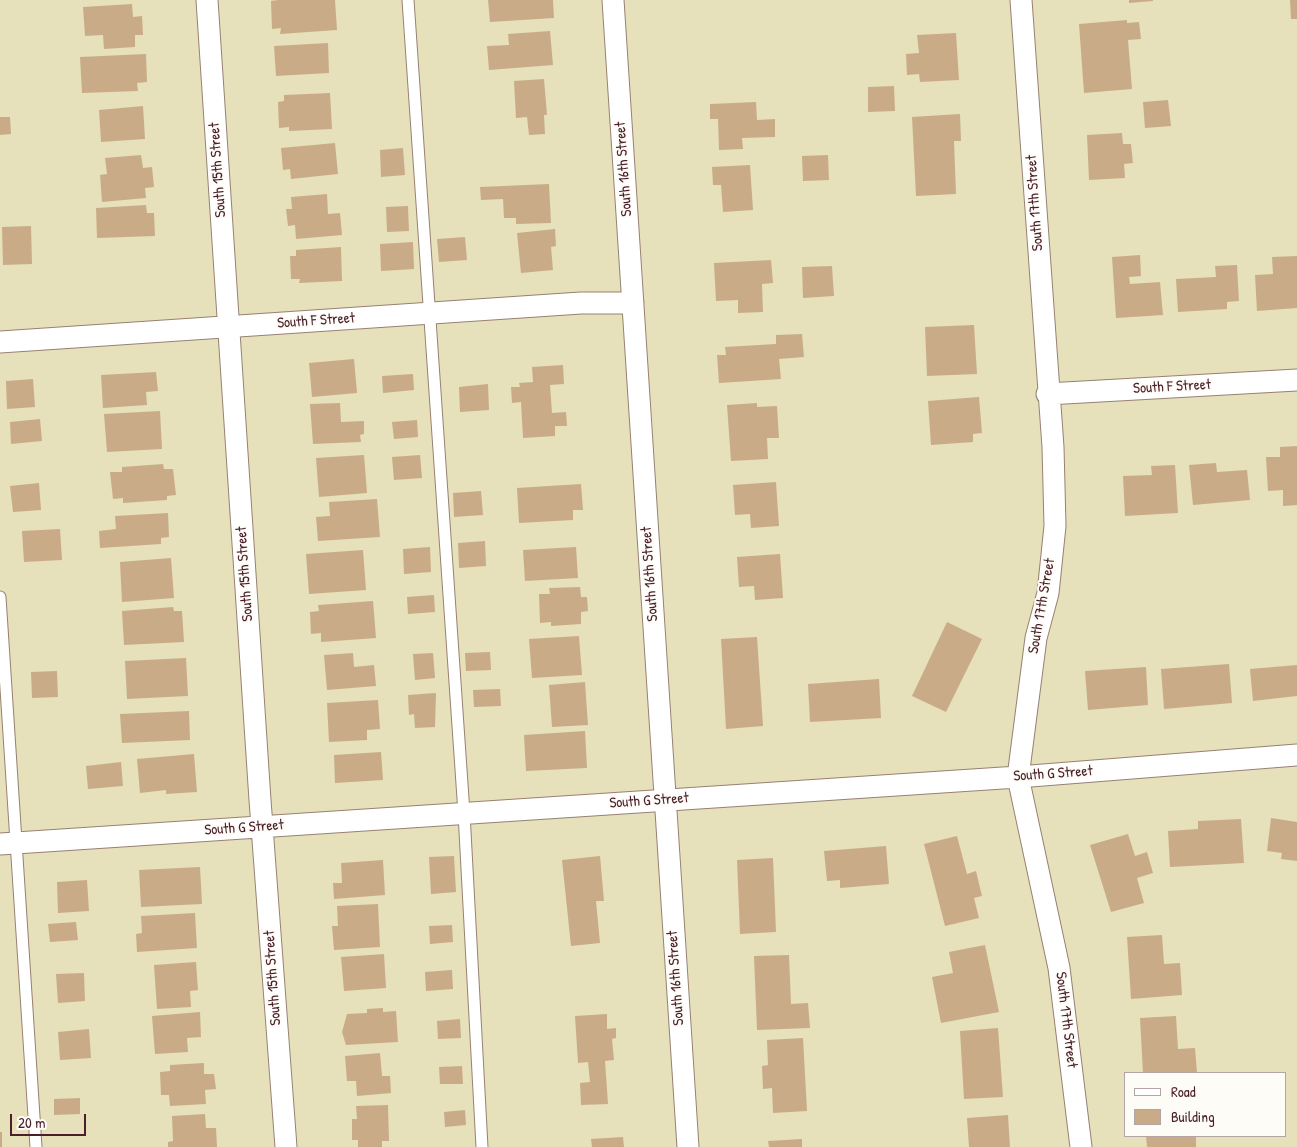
<!DOCTYPE html>
<html>
<head>
<meta charset="utf-8">
<style>
	body { margin:0 }
	#map { position:relative; width:1297px; height:1147px; overflow:hidden; background:#e6e0bb; font-family:"Patrick Hand",sans-serif }
	canvas { display:block }
	.legend { position:absolute; left:1124px; top:1072px; width:162px; height:65px; box-sizing:border-box; background:#fdfcf7; border:1px solid #b5a4a5; margin:0; padding:6px 9px; list-style:none; font-size:15px; color:#4a1f2b }
	.legend li { display:flex; align-items:center; gap:10px; height:25px }
	.legend b { width:25px; border:1px solid #b5a4a5 }
	.scale { position:absolute; left:10px; top:1114px; width:76px; height:22px; box-sizing:border-box; border:2px solid #4a1f2b; border-top:0; padding-left:6px; font-size:15px; line-height:18px; white-space:nowrap; color:#4a1f2b; -webkit-text-stroke:4px #fdfcf7; paint-order:stroke }
</style>
</head>
<body>
<div id="map">
<canvas width="1297" height="1147"></canvas>
<ul class="legend">
<li><b style="height:6px;background:#fff"></b>Road</li>
<li><b style="height:14px;background:#c9ac87"></b>Building</li>
</ul>
<div class="scale">20 m</div>
</div>
<script>
const ctx = document.querySelector('canvas').getContext('2d');
ctx.lineJoin = 'round';
function paint(path, color) { ctx.fillStyle = color; ctx.fill(path, 'evenodd'); }
const shape = rows => new Path2D(rows.map(r => 'M' + r).join(''));
function stroke(path, color, width, dash) { ctx.strokeStyle = color; ctx.lineWidth = width; ctx.lineCap = dash ? 'butt' : 'round'; ctx.setLineDash(dash || []); ctx.stroke(path); }
function drawText(font, color, halo, rows, align = 'center') {
  ctx.font = font + ' "Patrick Hand",sans-serif'; ctx.lineWidth = 4; ctx.setLineDash([]); ctx.textBaseline = 'middle'; ctx.strokeStyle = halo; ctx.fillStyle = color; for (const [text, x, y, turn = 0] of rows) {
    ctx.save(); ctx.translate(x, y); ctx.rotate((+turn || 0) * Math.PI / 180); ctx.textAlign = isNaN(turn) ? turn : align; if (halo) ctx.strokeText(text, 0, 0); ctx.fillText(text, 0, 0); ctx.restore();
  }
}
paint(shape([
	[278,0,335,0,337,30,280,34,281,28,272,29,271,1],
	[488,0,553,0,554,18,490,22],
	[1129,0,1153,0,1153,1,1129,3],
	[1290,0,1297,0,1297,19,1291,19],
	[132,4,133,17,142,16,143,35,135,35,135,47,104,49,103,35,85,36,83,7],
	[1127,20,1127,23,1139,22,1141,39,1128,40,1132,89,1084,93,1079,24],
	[550,31,553,65,489,70,487,46,509,45,508,34],
	[956,33,959,80,920,82,919,74,907,75,906,54,919,53,917,35],
	[328,43,329,73,276,76,274,46],
	[146,54,147,82,137,83,138,91,82,93,80,57],
	[544,79,547,115,544,115,545,134,529,135,527,117,516,118,514,81],
	[894,86,895,111,868,112,868,87],
	[330,93,332,129,289,131,289,127,279,128,278,102,284,101,284,95],
	[1168,100,1171,126,1145,128,1143,102],
	[756,102,757,120,775,119,775,137,742,138,743,149,719,150,718,119,710,119,710,104],
	[143,106,145,139,101,142,99,110],
	[960,114,961,141,954,141,956,194,916,196,912,117],
	[0,117,10,117,11,134,0,135],
	[1122,133,1123,144,1131,144,1133,163,1124,164,1125,178,1089,180,1087,135],
	[335,143,338,174,291,179,290,169,283,170,281,148],
	[403,148,405,175,381,177,380,150],
	[141,155,143,168,152,167,154,187,145,188,146,198,102,202,100,175,107,174,105,158],
	[828,155,829,180,803,181,802,156],
	[750,165,753,210,723,212,721,185,713,185,712,167],
	[549,184,551,223,516,224,516,218,504,218,503,199,481,200,480,187],
	[327,194,328,214,340,213,342,235,296,239,295,225,288,226,286,209,292,209,291,197],
	[146,205,147,213,154,213,155,236,97,238,96,208],
	[408,206,409,231,387,232,386,207],
	[31,226,32,264,3,265,2,227],
	[555,229,556,246,551,247,553,270,521,273,517,233],
	[465,237,467,260,439,262,437,239],
	[413,242,414,269,381,271,380,244],
	[341,247,342,281,299,283,300,279,291,279,290,256,296,256,296,250],
	[1140,255,1141,276,1129,277,1130,284,1160,282,1163,315,1116,318,1112,257],
	[1297,256,1297,308,1257,311,1255,275,1273,274,1272,257],
	[771,260,773,283,762,284,763,312,738,313,738,300,716,301,714,263],
	[1237,265,1239,301,1227,302,1227,309,1178,312,1176,279,1216,277,1215,266],
	[832,266,834,296,803,298,802,267],
	[974,325,977,374,927,376,925,327],
	[802,334,804,357,779,359,781,379,719,383,717,355,726,355,725,347,776,344,776,335],
	[354,359,357,393,312,397,309,363],
	[563,365,564,384,550,385,552,413,566,412,567,426,555,426,555,436,523,438,521,402,512,403,511,387,520,387,519,383,533,382,532,367],
	[156,372,158,391,146,392,147,405,103,408,101,375],
	[413,374,414,390,383,393,382,376],
	[33,379,35,407,7,409,6,381],
	[488,384,489,410,460,412,459,387],
	[979,397,982,433,973,434,973,442,931,445,928,401],
	[340,403,341,422,364,421,364,434,360,435,361,442,313,444,310,404],
	[757,403,757,407,777,406,779,438,767,438,768,459,731,461,727,405],
	[160,411,162,449,107,452,104,414],
	[40,419,42,441,11,444,10,422],
	[417,420,418,437,394,439,392,422],
	[1297,446,1297,505,1283,506,1283,490,1268,491,1266,457,1280,457,1280,447],
	[364,455,367,493,319,497,316,458],
	[420,455,422,478,394,480,392,457],
	[1216,463,1217,472,1247,470,1250,500,1193,505,1189,465],
	[163,464,164,469,173,469,176,495,167,496,167,500,123,503,123,498,113,499,110,472,122,472,122,467],
	[1175,465,1178,513,1125,516,1123,476,1152,475,1151,466],
	[776,482,779,526,751,528,750,514,735,515,733,485],
	[39,483,41,510,13,512,10,486],
	[581,484,583,510,573,510,573,520,519,523,517,488],
	[481,491,483,515,454,517,453,493],
	[377,499,380,537,318,541,316,517,330,516,329,502],
	[168,513,169,537,161,538,161,544,100,548,99,531,116,529,115,516],
	[60,529,62,560,24,562,22,531],
	[485,541,486,566,459,568,458,543],
	[430,547,431,572,404,574,403,549],
	[576,547,578,578,525,581,523,550],
	[363,550,366,590,309,594,306,554],
	[780,554,783,598,755,600,754,586,739,587,737,557],
	[171,558,174,598,122,602,120,562],
	[580,587,581,597,587,597,588,611,581,612,581,624,551,626,551,622,540,623,539,594,550,594,549,588],
	[434,595,435,612,408,614,407,597],
	[373,601,376,638,321,642,321,633,311,634,310,612,319,611,318,605],
	[173,607,174,611,182,611,184,642,124,645,122,611],
	[947,622,982,639,946,712,912,696],
	[579,636,582,675,532,678,529,639],
	[757,637,763,726,726,729,721,639],
	[490,652,491,670,466,671,465,653],
	[353,653,354,667,374,665,376,686,327,690,324,655],
	[433,653,435,678,415,680,413,654],
	[186,658,188,696,127,699,125,661],
	[1229,664,1232,703,1164,709,1161,669],
	[1297,665,1297,696,1253,701,1250,669],
	[1146,667,1148,705,1088,710,1085,671],
	[57,671,58,697,32,698,31,672],
	[879,679,881,718,810,722,808,684],
	[585,682,588,725,552,727,549,685],
	[500,689,501,706,474,707,473,690],
	[436,693,435,727,415,728,414,714,409,715,408,695],
	[378,700,380,729,367,730,367,740,329,742,327,703],
	[189,711,190,740,122,743,120,714],
	[585,731,587,768,526,771,524,735],
	[381,752,383,780,335,783,334,755],
	[194,754,197,792,166,794,166,790,140,793,137,759],
	[121,762,123,786,88,789,86,766],
	[1271,818,1297,822,1297,861,1281,859,1282,853,1267,851],
	[1241,819,1244,863,1170,867,1168,831,1198,829,1198,821],
	[1128,834,1135,856,1147,852,1153,873,1137,878,1144,903,1111,912,1090,845],
	[957,836,967,874,976,871,982,896,974,898,979,918,945,926,924,844],
	[886,846,889,884,840,888,840,880,827,881,824,851],
	[454,856,456,892,431,894,429,857],
	[600,856,604,901,596,901,600,943,571,946,562,860],
	[773,858,776,932,740,934,737,860],
	[383,860,385,895,334,899,333,883,342,883,341,863],
	[200,867,202,904,141,907,139,870],
	[87,880,89,911,58,913,57,882],
	[378,904,380,947,334,950,332,926,338,926,337,906],
	[195,913,197,948,137,952,136,934,142,933,141,916],
	[76,922,78,940,50,942,48,924],
	[452,925,453,942,430,944,429,926],
	[1162,935,1164,964,1180,963,1182,995,1131,999,1127,937],
	[985,945,999,1012,941,1023,932,977,953,973,949,952],
	[384,954,386,988,344,991,341,957],
	[789,955,791,1004,808,1003,810,1028,757,1030,754,956],
	[196,962,198,990,190,991,191,1007,157,1009,154,965],
	[452,970,453,989,426,991,425,972],
	[84,973,85,1001,58,1003,56,974],
	[383,1008,383,1012,396,1011,398,1042,346,1045,342,1032,347,1014,367,1013,367,1009],
	[200,1012,201,1037,187,1038,188,1052,155,1054,152,1016],
	[607,1014,607,1029,616,1028,616,1038,612,1039,614,1060,605,1061,608,1104,581,1105,580,1083,590,1082,588,1062,578,1063,575,1016],
	[1176,1016,1178,1049,1195,1048,1197,1073,1143,1073,1140,1018],
	[460,1019,461,1038,438,1039,437,1021],
	[998,1028,1003,1097,964,1099,960,1031],
	[89,1029,91,1058,60,1060,58,1032],
	[803,1038,807,1111,773,1113,772,1088,763,1089,762,1066,768,1065,767,1040],
	[380,1053,382,1076,390,1076,391,1093,357,1096,356,1081,347,1081,345,1056],
	[204,1063,204,1074,214,1074,216,1089,205,1090,206,1104,170,1106,169,1095,161,1095,160,1072,170,1071,170,1065],
	[462,1066,463,1084,440,1084,439,1067],
	[80,1098,80,1114,54,1115,54,1099],
	[388,1105,389,1141,382,1141,382,1147,358,1147,358,1140,352,1140,352,1119,357,1119,356,1106],
	[465,1110,466,1125,445,1127,444,1112],
	[205,1114,206,1128,216,1128,217,1147,168,1147,168,1142,173,1141,172,1116],
	[1008,1115,1010,1147,969,1147,967,1118],
	[0,1132,2,1132,2,1147,0,1147],
	[1146,1136,1196,1136,1196,1147,1147,1147],
	[623,1137,624,1147,592,1147,591,1139],
	[802,1139,802,1147,769,1147,768,1141]
]), '#c9ac87');
const lane = shape([
	[408,0,464,813,482,1147],
	[0,597,36,1147]
]);
const street = shape([
	[207,0,260,800,286,1147],
	[613,0,688,1147],
	[1021,0,1053,447,1055,526,1048,593,1036,638,1018,777,1059,968,1081,1147],
	[0,342,581,303,633,303],
	[1047,394,1297,380],
	[0,844,1018,777,1297,755]
]);
stroke(lane, '#988073', 13);
stroke(street, '#988073', 23);
stroke(lane, '#fff', 11);
stroke(street, '#fff', 21);
drawText('15px', '#4a1f2b', '#fdfcf7', [
	["South 16th Street",624,169,-94],
	["South 15th Street",218,170,-94],
	["South 17th Street",1035,203,-94],
	["South F Street",316,321,-4],
	["South F Street",1172,387,-3],
	["South 15th Street",245,574,-94],
	["South 16th Street",650,574,-94],
	["South 17th Street",1042,606,-80],
	["South G Street",1053,774,-4],
	["South G Street",649,801,-4],
	["South G Street",244,828,-4],
	["South 15th Street",273,978,-94],
	["South 16th Street",676,978,-94],
	["South 17th Street",1066,1020,83]
]);
</script>
</body>
</html>
